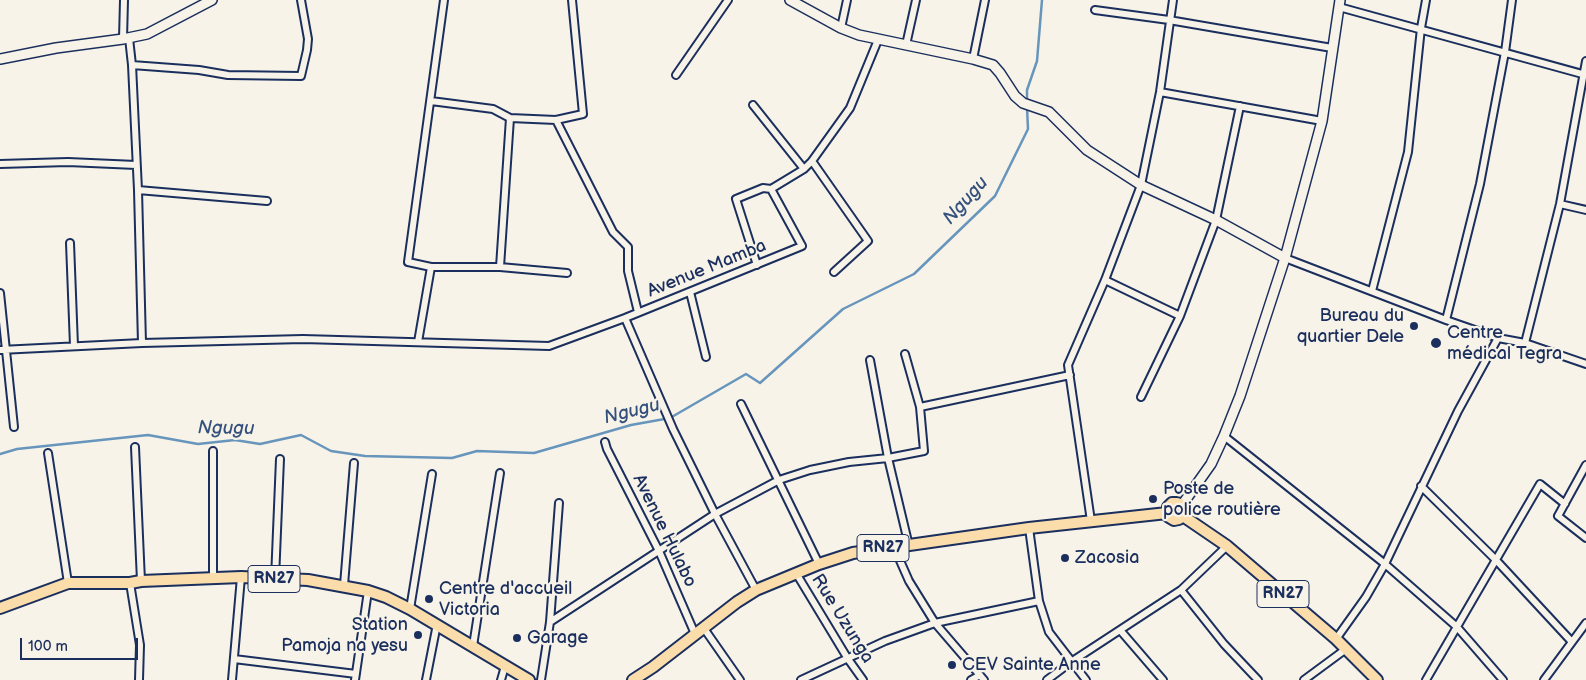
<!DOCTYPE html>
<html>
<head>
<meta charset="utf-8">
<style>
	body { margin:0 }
	#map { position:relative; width:1586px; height:680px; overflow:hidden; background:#f7f3e8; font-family:"Balsamiq Sans",sans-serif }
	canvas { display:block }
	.scale { position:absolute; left:20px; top:638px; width:118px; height:22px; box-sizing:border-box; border:2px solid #1b2f5e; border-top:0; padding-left:6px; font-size:15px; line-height:18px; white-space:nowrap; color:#1b2f5e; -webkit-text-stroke:4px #f7f3e8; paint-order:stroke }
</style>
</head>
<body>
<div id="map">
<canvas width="1586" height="680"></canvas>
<div class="scale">100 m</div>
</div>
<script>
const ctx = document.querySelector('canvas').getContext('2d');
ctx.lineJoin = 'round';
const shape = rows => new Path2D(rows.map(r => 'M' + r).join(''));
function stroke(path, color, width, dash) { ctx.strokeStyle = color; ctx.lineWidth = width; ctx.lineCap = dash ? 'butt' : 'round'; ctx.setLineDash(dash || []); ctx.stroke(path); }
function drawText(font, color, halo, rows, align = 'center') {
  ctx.font = font + ' "Balsamiq Sans",sans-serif'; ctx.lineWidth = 4.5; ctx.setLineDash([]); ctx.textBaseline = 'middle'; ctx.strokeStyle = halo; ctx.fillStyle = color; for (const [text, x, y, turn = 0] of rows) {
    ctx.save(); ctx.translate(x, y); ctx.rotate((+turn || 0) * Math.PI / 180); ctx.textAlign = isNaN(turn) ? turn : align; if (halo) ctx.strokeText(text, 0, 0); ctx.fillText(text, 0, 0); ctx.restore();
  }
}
stroke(shape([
	[1027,102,1027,90,1037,61,1042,0],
	[0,454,17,449,148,435,198,444,235,440,260,444,301,435,331,451,365,456,452,458,477,451,534,453,631,425,670,418,746,374,760,383,843,309,914,274,995,196,1028,129,1027,107]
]), '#6795bc', 2.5);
const street = shape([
	[444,0,408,262,431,267,500,267,567,273],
	[1339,7,1586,75],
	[1095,10,1169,20,1332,48],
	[841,28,847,0],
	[129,38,132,65,138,190,142,343],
	[123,39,124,0],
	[906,45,916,0],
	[973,59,985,0],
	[132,65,199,70,228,75,301,76,307,50,308,39,301,0],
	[676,75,728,0],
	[1160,92,1322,121],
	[431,101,493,109,510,118,556,120,583,114,572,0],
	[753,105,804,169],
	[556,120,613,232,628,247,628,271,638,312],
	[812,161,868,241,834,272],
	[0,164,68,162,136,165],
	[138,190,267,201],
	[1560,204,1586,210],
	[70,243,74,346],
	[1285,258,1446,320,1498,338,1525,343,1586,364],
	[757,265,736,199,763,188,771,189],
	[500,267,510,118],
	[1105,280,1180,316],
	[1372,291,1408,152,1421,28,1426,0],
	[690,292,706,357],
	[0,293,14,427],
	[625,318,673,429,715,514,756,590],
	[1446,320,1480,184,1505,52,1512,0],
	[418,342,431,267],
	[1525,343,1560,204,1586,61],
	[0,350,142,343,303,339,549,346,625,318,802,246,771,189,804,169,812,161,850,108,878,40],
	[870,360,888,458,909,546],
	[1141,397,1180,316,1216,220,1240,106],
	[741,404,819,564],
	[920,407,1070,375],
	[1224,436,1385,564,1457,627,1503,680],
	[605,442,607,449,659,551,695,634],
	[135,447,141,581],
	[213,451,213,578],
	[48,453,68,583],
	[1586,465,1558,516,1586,538],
	[1421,486,1495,559,1572,642],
	[1091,521,1068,365,1105,280,1141,185,1160,92,1173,0],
	[1029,528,1039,601,1049,632,1086,680],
	[894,547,909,581,935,623,984,680],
	[796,573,848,659,863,680],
	[275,579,280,459],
	[130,583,140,645,139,680],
	[344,585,354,463],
	[1181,590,1224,644,1258,680],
	[410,609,432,474],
	[550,622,715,514,779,480,810,470,849,462,888,458,924,451,920,407,905,354],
	[703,627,740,680],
	[1120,630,1163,680],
	[1336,639,1366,597,1385,564,1458,411,1498,338],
	[473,646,500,473],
	[234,659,356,674],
	[232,680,241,577],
	[355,680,368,591],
	[426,680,437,624],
	[501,680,505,666],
	[541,680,550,622,559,503],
	[801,680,885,641,935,623,1039,601],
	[971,680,980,675],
	[1047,680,1071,662,1181,590,1227,546],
	[1304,680,1346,649],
	[1426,680,1540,484,1565,504],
	[1544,680,1586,623]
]);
const secondary = shape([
	[790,0,841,28,859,35,973,59,993,65,1000,73,1015,96,1023,103,1049,112,1087,150,1141,185,1216,220,1285,258],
	[0,59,56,48,123,39,147,34,212,0],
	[1182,505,1211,464,1224,436,1240,396,1285,258,1322,121,1340,0]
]);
const primary = shape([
	[1167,513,1168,507,1172,503,1177,503,1182,505,1184,510,1183,516],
	[1167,513,1169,517,1174,520,1179,519,1183,516],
	[1183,516,1227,546,1336,639,1377,680],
	[0,608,68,583,130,583,141,581,241,577,308,580,368,591,386,597,410,609,529,680],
	[633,680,653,667,737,602,756,590,819,564,853,553,1029,528,1167,513]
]);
stroke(street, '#1b2f5e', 10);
stroke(secondary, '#1b2f5e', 12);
stroke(primary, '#1b2f5e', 14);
stroke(street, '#f7f3e8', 6);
stroke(secondary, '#f7f3e8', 9);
stroke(primary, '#faddab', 10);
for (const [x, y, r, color] of [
	[1414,326,5,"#1b2f5e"],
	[1436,343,6,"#1b2f5e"],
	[1153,499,5,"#1b2f5e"],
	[1065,558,5,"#1b2f5e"],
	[429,599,5,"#1b2f5e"],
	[418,635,5,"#1b2f5e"],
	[517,638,5,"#1b2f5e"],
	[952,665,5,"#1b2f5e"]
]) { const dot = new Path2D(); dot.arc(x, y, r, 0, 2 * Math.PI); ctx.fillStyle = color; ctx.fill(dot); stroke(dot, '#f7f3e8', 2); }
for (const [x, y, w] of [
	[883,548,52],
	[274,579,52],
	[1283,594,52]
]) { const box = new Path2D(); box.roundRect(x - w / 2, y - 13.5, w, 27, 4); ctx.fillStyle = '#f7f3e8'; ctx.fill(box); stroke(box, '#1b2f5e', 1); }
drawText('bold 16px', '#1b2f5e', null, [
	["RN27",883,548],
	["RN27",274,579],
	["RN27",1283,594]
]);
drawText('18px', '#1b2f5e', '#f7f3e8', [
	["Avenue Mamba",707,269,-22],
	["Avenue Hulabo",664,531,64],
	["Rue Uzunga",842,619,58]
]);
drawText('18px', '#1b2f5e', '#f7f3e8', [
	["Bureau du",1404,316,"right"],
	["quartier Dele",1404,337,"right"],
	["Centre",1447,333],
	["médical Tegra",1447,354],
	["Poste de",1163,489],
	["police routière",1163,510],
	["Zacosia",1075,558],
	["Centre d'accueil",439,589],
	["Victoria",439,610],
	["Station",408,625,"right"],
	["Pamoja na yesu",408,646,"right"],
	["Garage",527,638],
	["CEV Sainte Anne",962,665]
], 'left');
drawText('italic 19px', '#34517d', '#f7f3e8', [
	["Ngugu",966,201,-48],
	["Ngugu",632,412,-14],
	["Ngugu",226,429,1]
]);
</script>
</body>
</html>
